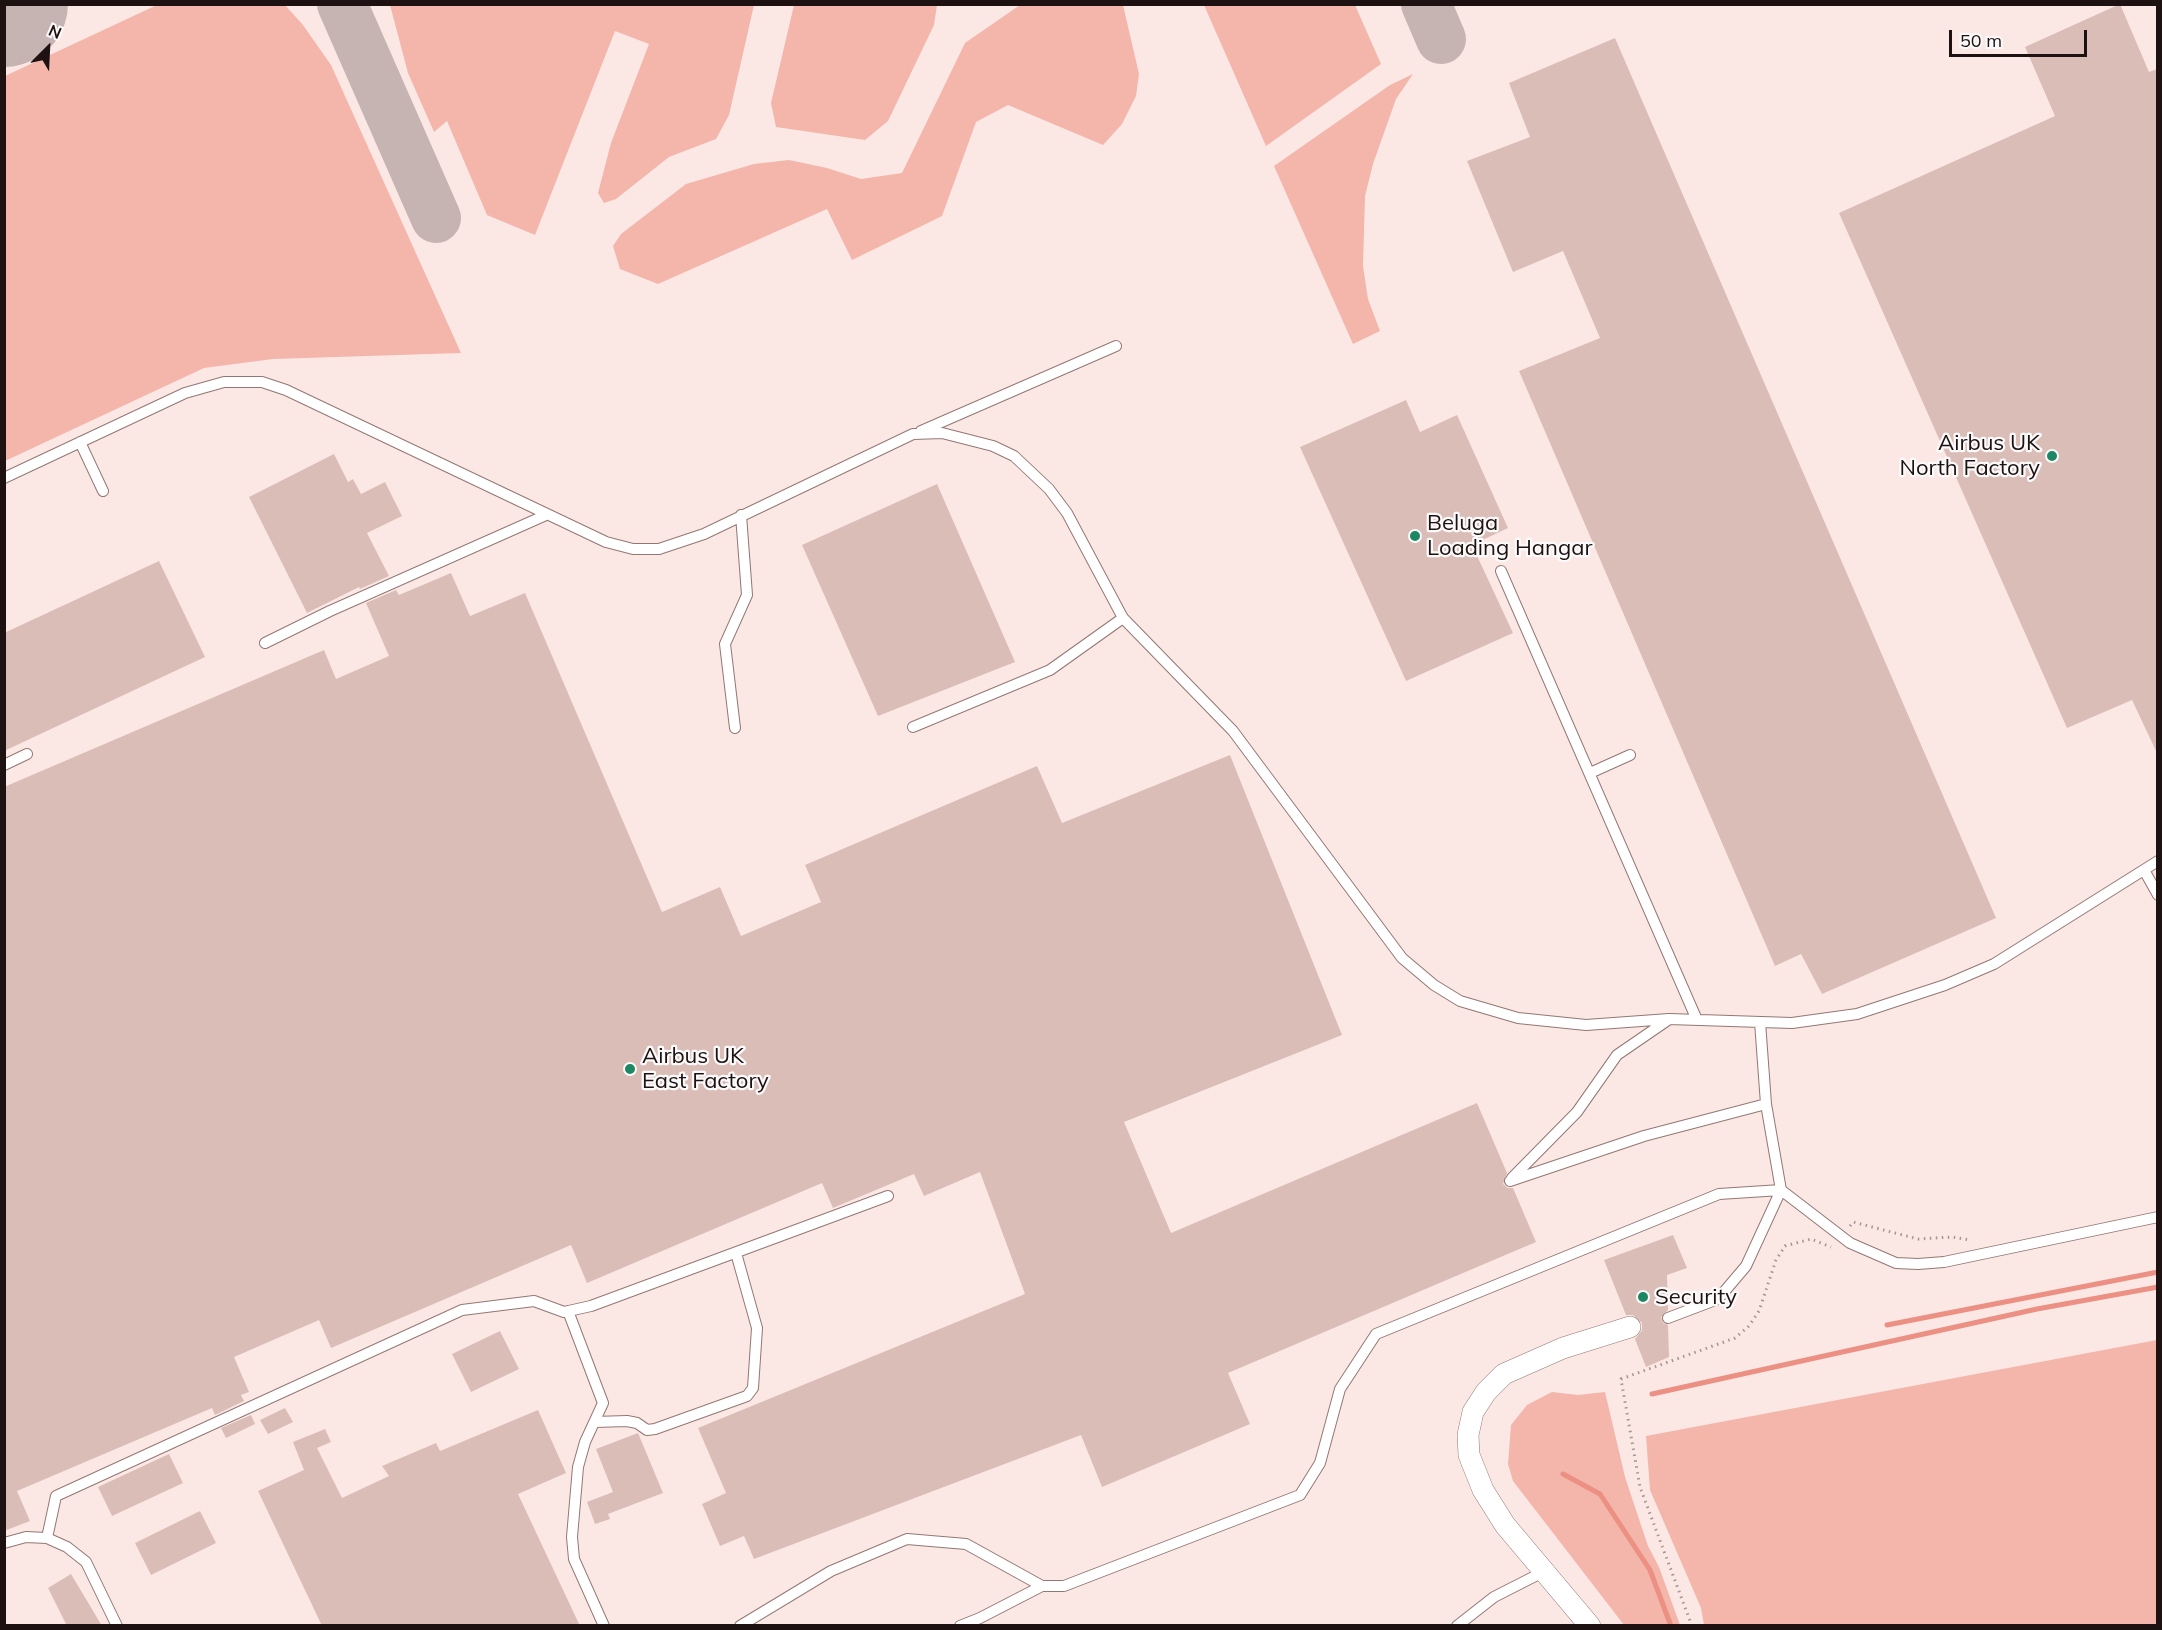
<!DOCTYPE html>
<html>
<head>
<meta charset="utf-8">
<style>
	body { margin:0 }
	#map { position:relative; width:2162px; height:1630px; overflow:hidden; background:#fbe8e5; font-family:Mulish,sans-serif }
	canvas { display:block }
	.frame { position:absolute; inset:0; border:6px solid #1d1211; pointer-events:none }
	.north { position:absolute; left:18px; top:18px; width:60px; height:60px; -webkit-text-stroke:4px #fafafa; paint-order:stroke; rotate:24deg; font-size:16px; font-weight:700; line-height:24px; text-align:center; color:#1d1211 }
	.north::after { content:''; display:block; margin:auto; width:21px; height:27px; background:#1d1211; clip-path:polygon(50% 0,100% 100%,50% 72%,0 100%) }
	.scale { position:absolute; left:1949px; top:30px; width:138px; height:27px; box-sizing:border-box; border:3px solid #1d1211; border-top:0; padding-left:8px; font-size:18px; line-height:21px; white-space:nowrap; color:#1d1211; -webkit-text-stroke:4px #fafafa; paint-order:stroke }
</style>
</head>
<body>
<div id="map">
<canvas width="2162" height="1630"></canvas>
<div class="frame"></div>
<div class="north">N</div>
<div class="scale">50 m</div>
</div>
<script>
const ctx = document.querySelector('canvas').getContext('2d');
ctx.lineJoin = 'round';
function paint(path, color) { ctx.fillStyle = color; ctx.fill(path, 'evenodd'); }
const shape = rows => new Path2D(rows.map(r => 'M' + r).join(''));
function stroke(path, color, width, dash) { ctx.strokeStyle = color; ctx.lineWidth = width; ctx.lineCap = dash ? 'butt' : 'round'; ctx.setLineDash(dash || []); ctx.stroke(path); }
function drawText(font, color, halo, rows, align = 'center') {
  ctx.font = font + ' Mulish,sans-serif'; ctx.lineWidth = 4.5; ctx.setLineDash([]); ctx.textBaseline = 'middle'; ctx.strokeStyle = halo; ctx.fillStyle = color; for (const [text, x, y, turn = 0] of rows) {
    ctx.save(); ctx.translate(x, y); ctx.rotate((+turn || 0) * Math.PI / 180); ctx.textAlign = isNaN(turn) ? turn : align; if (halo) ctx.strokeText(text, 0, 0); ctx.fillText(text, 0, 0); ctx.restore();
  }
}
paint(shape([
	[159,4,285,5,303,25,331,65,461,353,273,359,204,368,5,461,5,76],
	[390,5,390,4,754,5,729,115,716,139,669,157,616,199,604,203,598,193,611,143,649,44,615,31,535,235,487,215,447,121,434,132,408,73],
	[794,5,937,5,934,25,888,121,865,140,776,127,771,103],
	[1020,5,1123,5,1139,74,1136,96,1122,124,1103,145,1008,105,976,122,942,216,852,260,827,209,658,284,620,269,613,246,621,234,686,184,754,164,789,160,827,168,861,179,902,173,965,43],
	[1204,5,1355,5,1381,64,1266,146],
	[1413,74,1396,99,1373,164,1365,196,1363,266,1368,299,1380,331,1353,344,1274,166,1390,85],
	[2157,1340,2157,1625,1704,1625,1701,1608,1650,1490,1646,1436],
	[1552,1392,1578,1395,1605,1392,1625,1477,1648,1546,1659,1567,1680,1625,1624,1625,1513,1481,1508,1464,1511,1425,1527,1405]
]), '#f4b5ab');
stroke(shape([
	[1887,1325,2158,1272],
	[1652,1394,2037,1309,2158,1287],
	[1563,1474,1600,1494,1650,1570,1671,1626]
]), '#eb9083', 5);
stroke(shape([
	[342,4,436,218],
	[1426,4,1441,39]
]), '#c6b4b2', 50);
stroke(shape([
	[4,5,6,4]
]), '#c6b4b2', 124);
paint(shape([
	[2120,4,2149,72,2157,69,2157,753,2132,700,2067,728,1839,213,2055,116,2025,47],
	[1615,38,1996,918,1822,994,1801,954,1775,966,1519,371,1600,338,1563,251,1513,272,1467,161,1530,137,1509,83],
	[1406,400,1420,432,1457,415,1508,528,1472,545,1513,633,1406,681,1300,447],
	[334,454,348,482,353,479,361,494,385,482,402,516,367,533,389,576,360,589,359,587,307,613,249,497],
	[937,484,1015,662,878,716,802,545],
	[159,561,205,657,4,751,4,633],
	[451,573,470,616,525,593,662,912,720,887,741,936,821,902,805,865,1037,766,1062,823,1230,755,1342,1035,1124,1122,1171,1233,1477,1103,1507,1173,1503,1184,1508,1188,1513,1188,1536,1242,1228,1373,1250,1424,1102,1487,1081,1435,754,1559,744,1536,720,1546,702,1504,726,1493,698,1428,1025,1294,980,1172,924,1196,914,1174,833,1208,822,1183,587,1283,571,1245,331,1348,319,1320,234,1357,249,1392,241,1395,244,1401,215,1415,212,1408,17,1491,30,1521,4,1531,4,787,324,650,336,679,389,656,366,603,396,590,399,595],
	[1673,1235,1687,1268,1667,1275,1668,1310,1661,1317,1663,1323,1668,1325,1669,1357,1646,1367,1635,1339,1642,1330,1642,1323,1633,1315,1626,1315,1604,1260],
	[500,1331,519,1369,471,1392,452,1354],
	[285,1408,293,1422,268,1434,260,1420],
	[538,1410,566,1473,518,1494,580,1626,322,1626,258,1491,304,1470,293,1442,325,1429,331,1442,317,1448,342,1498,389,1476,382,1466,436,1443,440,1451],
	[251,1415,255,1424,226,1438,221,1428],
	[638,1433,663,1493,608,1514,610,1519,595,1524,587,1502,613,1492,596,1449],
	[169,1454,183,1483,112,1516,98,1487],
	[200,1511,216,1543,151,1575,135,1543],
	[71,1574,102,1626,67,1626,48,1588]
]), '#dbbdb8');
const service = shape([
	[921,431,1116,346],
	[80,442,103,491],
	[4,478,185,393,224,382,262,382,286,390,606,542,633,549,659,549,704,534,913,434,942,433,993,446,1014,456,1049,489,1067,513,1123,618,1233,731,1402,958,1434,985,1460,1001,1518,1018,1586,1025,1669,1019,1792,1023,1857,1014,1945,985,1994,964,2158,861],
	[1501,571,1697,1020],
	[265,643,330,611,546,515],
	[913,727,1050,670,1123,618],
	[735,728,725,644,747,595,741,515],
	[4,765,27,754],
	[1590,773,1630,755],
	[2144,870,2158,895],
	[1512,1178,1577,1112,1617,1055,1668,1020],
	[1510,1181,1644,1136,1766,1104],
	[568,1311,603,1403,585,1442,578,1467,572,1537,574,1559,604,1626],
	[1668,1318,1718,1299,1746,1266,1781,1190,1766,1104,1760,1022],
	[595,1422,627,1421,637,1423,647,1430,655,1429,747,1396,753,1388,757,1328,736,1253],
	[47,1538,56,1496,462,1310,534,1301,564,1312,591,1306,888,1196],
	[4,1543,26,1537,47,1538,67,1547,86,1562,117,1626],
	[740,1626,831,1571,907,1539,966,1544,1042,1586,1064,1586,1300,1495,1320,1463,1340,1389,1376,1334,1719,1194,1781,1190,1850,1243,1896,1263,1918,1264,1944,1262,2158,1217],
	[960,1626,980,1618,1042,1586],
	[1457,1626,1494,1597,1545,1571]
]);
const minor = shape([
	[1590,1626,1505,1525,1483,1490,1469,1455,1468,1435,1473,1412,1486,1392,1504,1374,1563,1348,1630,1327]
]);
stroke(service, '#937773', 12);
stroke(minor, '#937773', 22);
stroke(shape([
	[1850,1226,1853,1222,1918,1239,1952,1237,1970,1240],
	[1692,1626,1640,1487,1621,1379,1735,1338,1749,1326,1759,1311,1776,1260,1785,1246,1811,1239,1831,1247]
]), '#a59593', 3, [1.5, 4.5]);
stroke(service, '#fff', 10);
stroke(minor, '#fff', 21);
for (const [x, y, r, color] of [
	[2052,456,6,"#1d8764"],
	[1415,536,6,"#1d8764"],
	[630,1069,6,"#1d8764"],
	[1643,1297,6,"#1d8764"]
]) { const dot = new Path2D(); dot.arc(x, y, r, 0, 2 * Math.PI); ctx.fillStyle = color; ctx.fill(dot); stroke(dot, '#fafafa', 2); }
drawText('22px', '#1d1211', '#fafafa', [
	["Airbus UK",2040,443,"right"],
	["North Factory",2040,468,"right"],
	["Beluga",1427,523],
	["Loading Hangar",1427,548],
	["Airbus UK",642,1056],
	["East Factory",642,1081],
	["Security",1655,1297]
], 'left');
</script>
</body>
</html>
